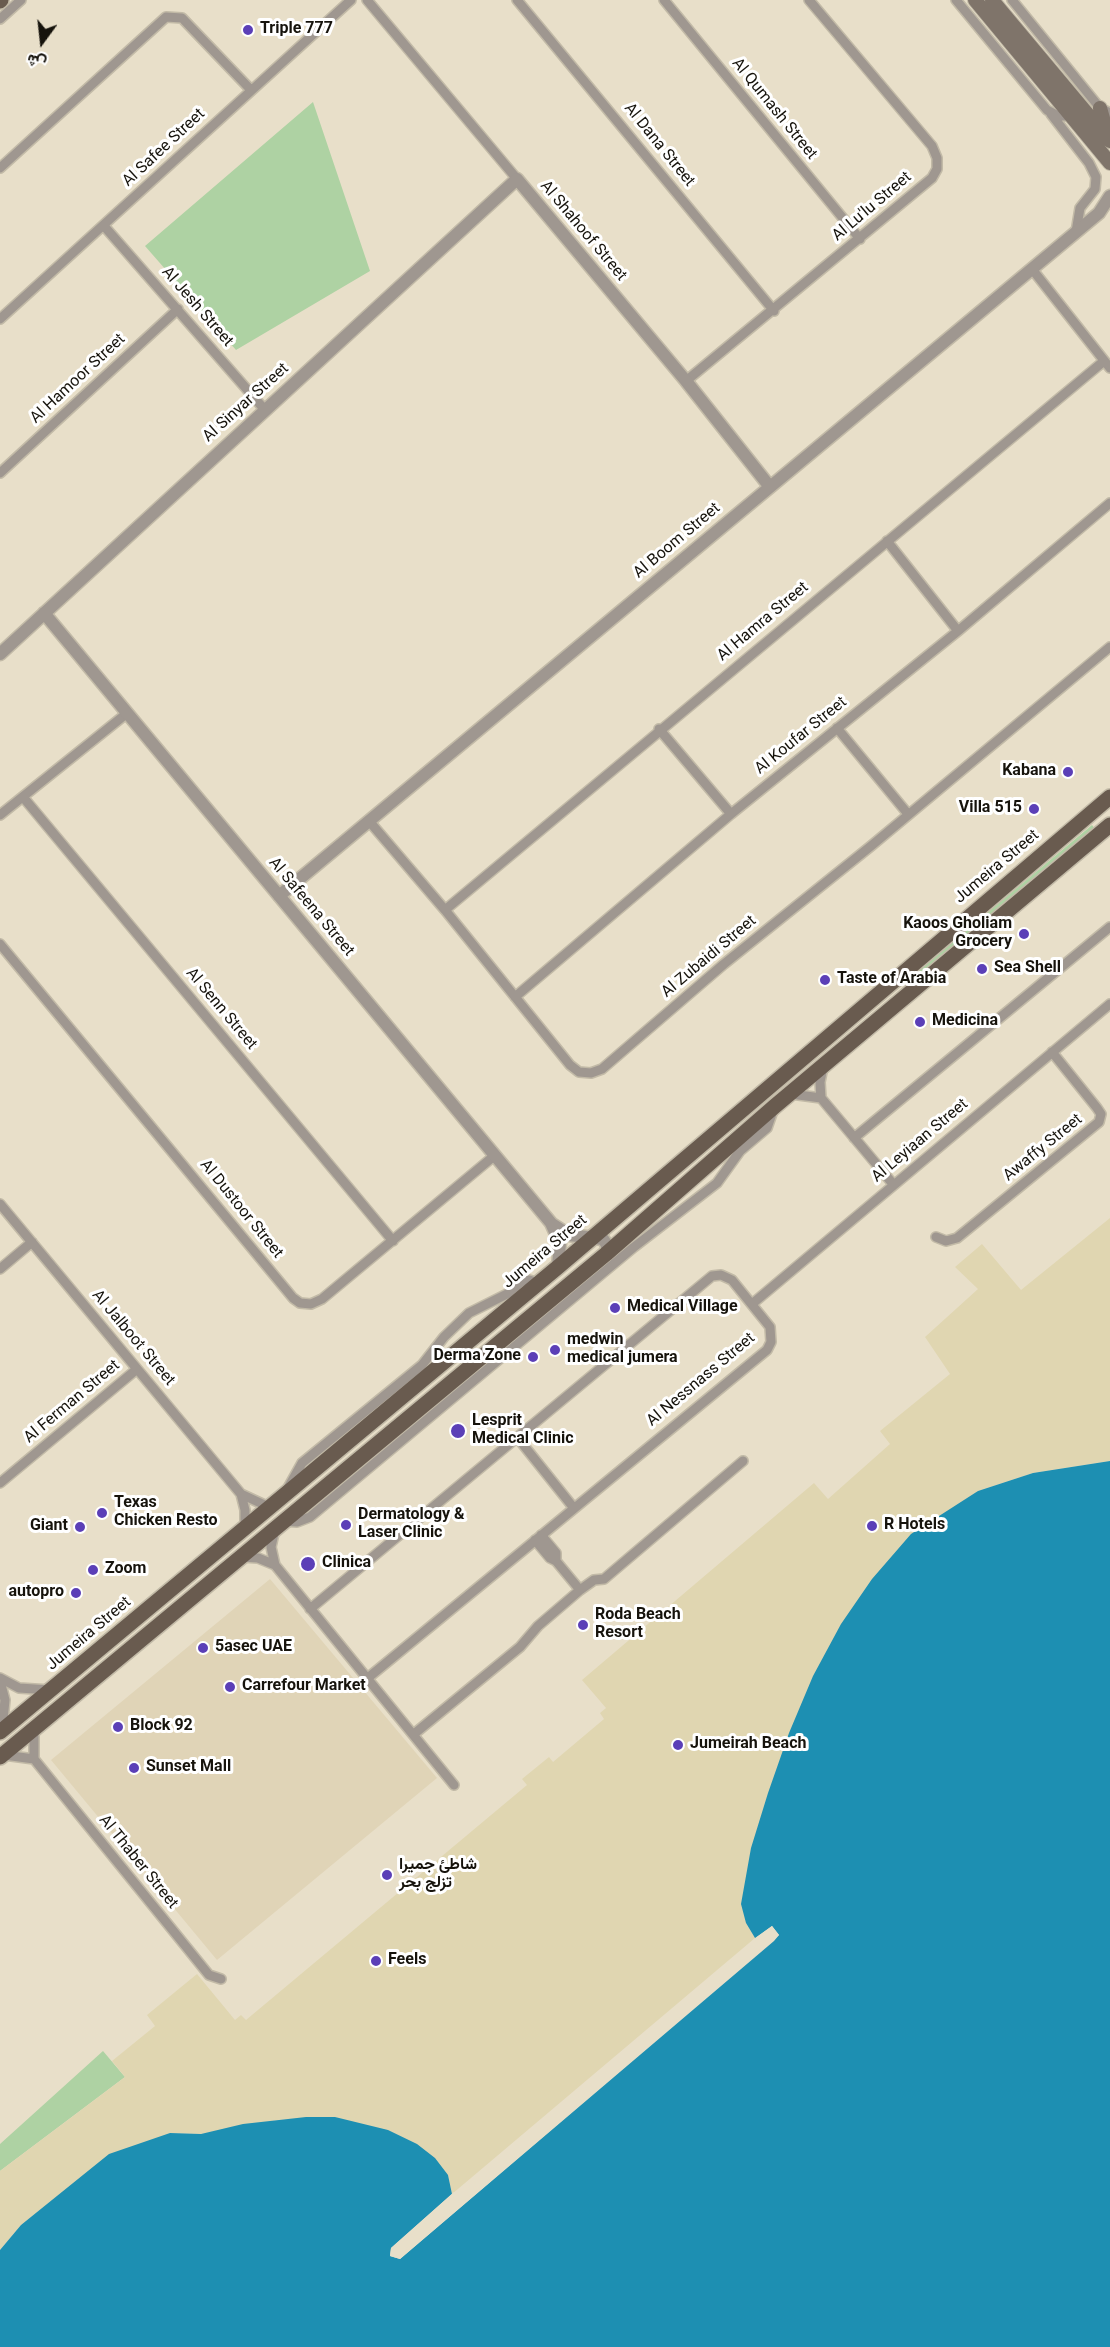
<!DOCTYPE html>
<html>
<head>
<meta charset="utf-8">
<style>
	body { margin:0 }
	#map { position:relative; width:1110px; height:2347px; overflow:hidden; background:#e8dfc9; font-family:Georgia,Vazirmatn,serif }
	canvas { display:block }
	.north { position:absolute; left:12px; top:12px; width:60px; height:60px; -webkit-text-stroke:4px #fff; paint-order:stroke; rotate:195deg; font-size:16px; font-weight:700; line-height:24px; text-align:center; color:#16130c }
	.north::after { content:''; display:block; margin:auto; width:21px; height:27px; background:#16130c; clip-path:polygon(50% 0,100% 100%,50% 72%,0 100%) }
</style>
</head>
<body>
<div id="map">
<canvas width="1110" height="2347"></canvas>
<div class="north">ش</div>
</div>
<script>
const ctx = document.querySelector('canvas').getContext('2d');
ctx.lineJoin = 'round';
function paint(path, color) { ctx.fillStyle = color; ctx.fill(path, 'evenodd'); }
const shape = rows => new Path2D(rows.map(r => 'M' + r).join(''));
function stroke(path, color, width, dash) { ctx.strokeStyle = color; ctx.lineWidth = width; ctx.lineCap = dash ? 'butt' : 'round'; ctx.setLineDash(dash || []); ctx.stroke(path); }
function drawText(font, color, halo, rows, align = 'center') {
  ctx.font = font + ' Georgia,Vazirmatn,serif'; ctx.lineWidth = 6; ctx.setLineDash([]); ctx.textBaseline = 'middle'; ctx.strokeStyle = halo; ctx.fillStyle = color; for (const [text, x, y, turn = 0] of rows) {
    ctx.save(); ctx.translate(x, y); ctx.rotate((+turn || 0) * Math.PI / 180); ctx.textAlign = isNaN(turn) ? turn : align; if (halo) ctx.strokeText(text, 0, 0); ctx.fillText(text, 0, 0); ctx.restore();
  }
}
paint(shape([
	[270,1579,437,1778,217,1960,51,1760]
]), '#e0d4b7');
paint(shape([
	[313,102,370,271,236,350,145,246],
	[1092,825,1096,830,916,979,913,975],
	[103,2051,125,2077,0,2171,0,2144]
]), '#aed2a3');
paint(shape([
	[1110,1218,1110,1461,1033,1473,978,1491,746,1923,755,1938,452,2194,448,2175,335,2117,277,2120,201,2134,170,2133,63,2192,21,2225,0,2250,0,2171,125,2077,112,2061,155,2026,147,2015,197,1974,235,2020,241,2015,246,2020,527,1785,522,1779,549,1757,553,1762,604,1719,600,1713,606,1708,582,1680,814,1483,828,1499,890,1444,880,1431,950,1374,925,1337,978,1289,955,1267,982,1244,1021,1290]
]), '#e0d6b1');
paint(shape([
	[1110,1461,1110,2347,0,2347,0,2250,21,2225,109,2154,170,2133,201,2134,243,2124,306,2117,335,2117,388,2130,417,2144,435,2158,448,2175,452,2194,391,2248,390,2256,400,2259,779,1935,772,1926,755,1938,746,1923,741,1904,751,1848,768,1793,789,1733,813,1676,841,1624,872,1579,911,1534,978,1491,1033,1473]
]), '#1d8fb2');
paint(shape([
	[772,1926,779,1935,774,1941,400,2259,390,2256,391,2248,454,2192,454,2197,394,2249,393,2254,399,2256,772,1939,776,1934,772,1929,756,1941,753,1940]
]), '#e8dfc9');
const minor = shape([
	[367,0,517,179],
	[517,0,774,311],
	[664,0,860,239],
	[956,0,1047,110,1058,116,1072,116],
	[1012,0,1100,108,1110,113],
	[0,19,21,0],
	[1051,114,1089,163,1096,177,1095,189,1080,208,1076,232],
	[0,168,166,17,182,18,251,90],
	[104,226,265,410],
	[1032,269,1110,368],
	[0,319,351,0],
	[686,381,932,178,937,169,937,158,932,146,809,0],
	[0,473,178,309],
	[887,541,958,631],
	[837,728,908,814],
	[659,729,731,814],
	[23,797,393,1241],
	[0,815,126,714],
	[369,821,445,910,570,1065,579,1072,591,1073,602,1069,724,964,871,846,1110,647],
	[445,910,1104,361],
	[0,944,293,1298,300,1303,311,1304,322,1299,494,1156],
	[515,997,731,814,958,631,1110,503],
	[823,1067,820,1082,821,1098,893,1184],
	[791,1094,821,1098],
	[854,1138,1110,927],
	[0,1204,241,1494,271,1508],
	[936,1237,946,1241,957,1238,1099,1122,1101,1114,1097,1108,1052,1052],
	[0,1269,32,1242],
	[752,1304,1110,1004],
	[517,1437,573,1507],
	[0,1483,137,1369],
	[288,1488,302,1463,422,1365,444,1337,469,1313,507,1294,521,1282,529,1280,539,1283],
	[241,1494,245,1510,245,1529],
	[283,1521,297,1522,310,1517,634,1247,717,1183,740,1151,767,1128,774,1108],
	[275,1529,271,1547,275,1565],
	[541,1535,556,1553,556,1561],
	[535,1540,550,1558,556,1561,580,1590],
	[242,1557,258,1558,275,1565,454,1785],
	[310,1609,712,1276,721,1275,732,1280,770,1327,771,1342,767,1350,369,1677],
	[0,1678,19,1688,50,1690],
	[0,1681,5,1700,2,1730],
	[34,1728,34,1759,209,1975,221,1979],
	[414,1734,520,1647,538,1626,580,1590,594,1580,604,1579,743,1461],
	[4,1755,34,1759]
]);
const tertiary = shape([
	[44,613,551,1223,560,1243,558,1267],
	[0,654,517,179,686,381,770,487],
	[279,896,1099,213,1110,196],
	[552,1224,569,1235,603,1239,607,1245,607,1253]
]);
const secondary = shape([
	[975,0,1110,163],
	[992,0,1110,141],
	[1100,108,1108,136]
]);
const primary = shape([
	[0,1,1,0],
	[0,1732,558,1267,1110,797],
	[0,1757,606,1254,775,1106,1110,825]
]);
stroke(minor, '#c2baa7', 12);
stroke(tertiary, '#c2baa7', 15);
stroke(secondary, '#c2baa7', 16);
stroke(primary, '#c2baa7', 18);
stroke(minor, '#9f9790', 9);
stroke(tertiary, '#9f9790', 12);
stroke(secondary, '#7f746a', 14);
stroke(primary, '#695b4f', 15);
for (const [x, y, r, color] of [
	[248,30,6,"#5b3fb7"],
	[1068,772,6,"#5b3fb7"],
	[1034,809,6,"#5b3fb7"],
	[1024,934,6,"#5b3fb7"],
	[982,969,6,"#5b3fb7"],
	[825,980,6,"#5b3fb7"],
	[920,1022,6,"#5b3fb7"],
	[615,1308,6,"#5b3fb7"],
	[555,1350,6,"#5b3fb7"],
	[533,1357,6,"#5b3fb7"],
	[458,1431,8,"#5b3fb7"],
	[102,1513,6,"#5b3fb7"],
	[346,1525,6,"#5b3fb7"],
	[872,1526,6,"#5b3fb7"],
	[80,1527,6,"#5b3fb7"],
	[308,1564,8,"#5b3fb7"],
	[93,1570,6,"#5b3fb7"],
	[76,1593,6,"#5b3fb7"],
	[583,1625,6,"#5b3fb7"],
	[203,1648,6,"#5b3fb7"],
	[230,1687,6,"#5b3fb7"],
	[118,1727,6,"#5b3fb7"],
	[678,1745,6,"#5b3fb7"],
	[134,1768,6,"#5b3fb7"],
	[387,1875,6,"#5b3fb7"],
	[376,1961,6,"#5b3fb7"]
]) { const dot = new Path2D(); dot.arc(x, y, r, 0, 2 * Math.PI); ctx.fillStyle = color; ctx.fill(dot); stroke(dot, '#fff', 2); }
drawText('bold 16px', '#16130c', '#fff', [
	["Triple 777",260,30],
	["Kabana",1056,772,"right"],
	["Villa 515",1022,809,"right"],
	["Kaoos Gholiam",1012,925,"right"],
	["Grocery",1012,943,"right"],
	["Sea Shell",994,969],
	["Taste of Arabia",837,980],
	["Medicina",932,1022],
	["Medical Village",627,1308],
	["medwin",567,1341],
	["medical jumera",567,1359],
	["Derma Zone",521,1357,"right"],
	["Lesprit",472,1422],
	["Medical Clinic",472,1440],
	["Texas",114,1504],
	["Chicken Resto",114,1522],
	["Dermatology &",358,1516],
	["Laser Clinic",358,1534],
	["R Hotels",884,1526],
	["Giant",68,1527,"right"],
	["Clinica",322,1564],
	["Zoom",105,1570],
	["autopro",64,1593,"right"],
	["Roda Beach",595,1616],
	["Resort",595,1634],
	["5asec UAE",215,1648],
	["Carrefour Market",242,1687],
	["Block 92",130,1727],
	["Jumeirah Beach",690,1745],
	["Sunset Mall",146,1768],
	["شاطئ جميرا",399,1866],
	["تزلج بحر",399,1884],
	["Feels",388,1961]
], 'left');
drawText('16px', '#16130c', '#fff', [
	["Al Qumash Street",773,110,51],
	["Al Dana Street",658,146,51],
	["Al Safee Street",165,149,-43],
	["Al Lu'lu Street",873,208,-40],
	["Al Shahoof Street",582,232,50],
	["Al Jesh Street",196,308,49],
	["Al Hamoor Street",79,380,-43],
	["Al Sinyar Street",247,404,-42],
	["Al Boom Street",678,542,-40],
	["Al Hamra Street",764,623,-40],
	["Al Koufar Street",802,737,-39],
	["Jumeira Street",998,868,-40],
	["Al Safeena Street",310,908,50],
	["Al Zubaidi Street",710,958,-40],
	["Al Senn Street",220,1010,50],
	["Al Leyiaan Street",921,1142,-40],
	["Awaffy Street",1044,1149,-39],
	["Al Dustoor Street",240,1210,51],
	["Jumeira Street",546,1253,-40],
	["Al Jalboot Street",132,1339,50],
	["Al Nessnass Street",702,1381,-40],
	["Al Ferman Street",73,1403,-40],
	["Jumeira Street",90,1635,-40],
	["Al Thaber Street",137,1863,51]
]);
</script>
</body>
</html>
